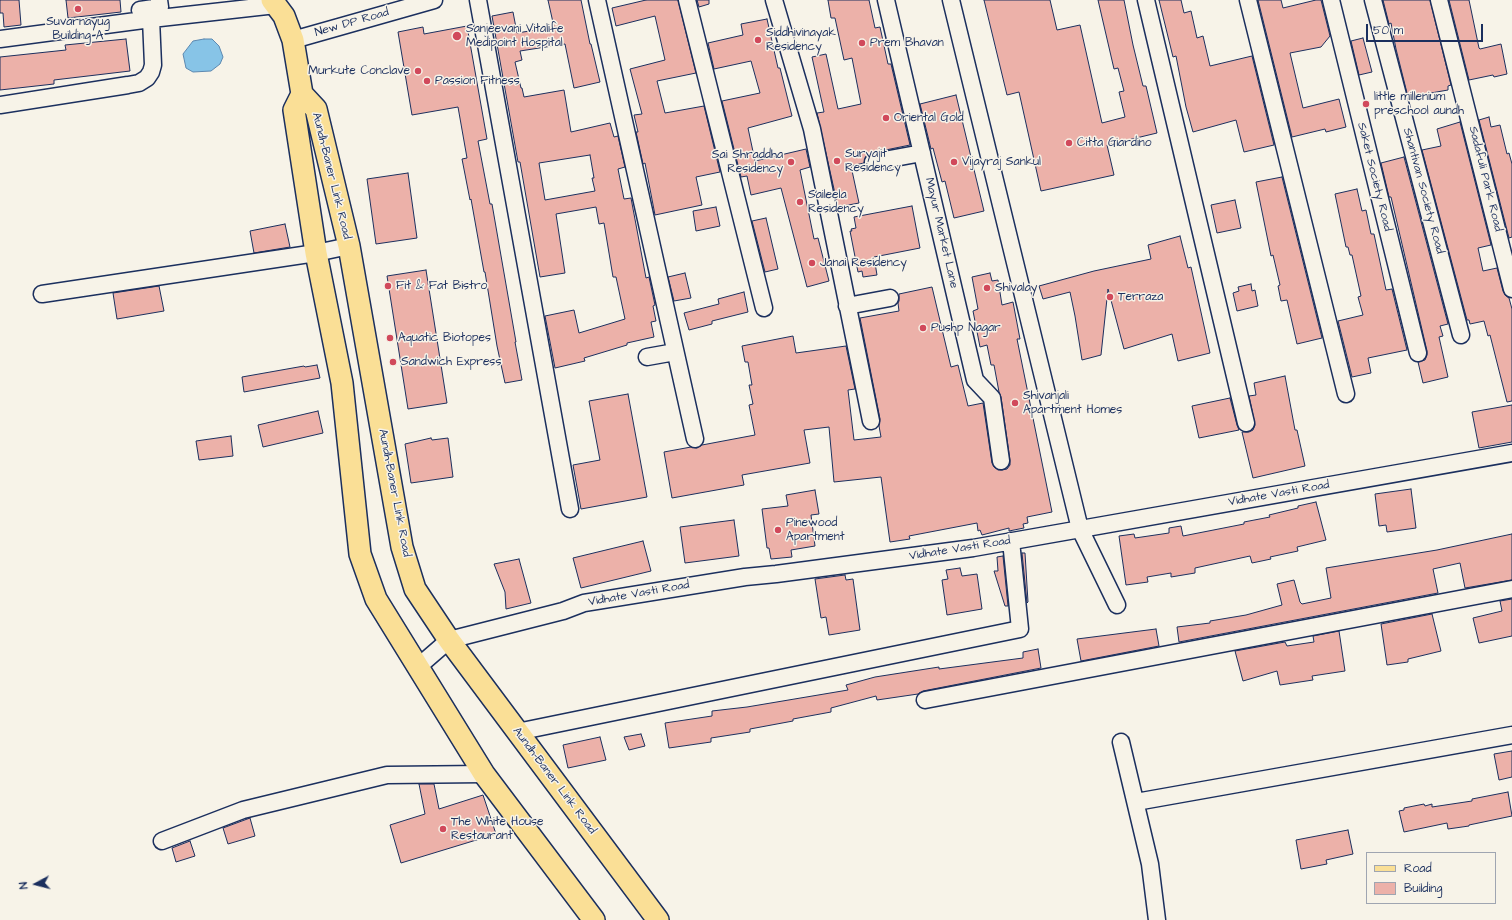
<!DOCTYPE html>
<html>
<head>
<meta charset="utf-8">
<style>
	body { margin:0 }
	#map { position:relative; width:1512px; height:920px; overflow:hidden; background:#f7f3e8; font-family:"Architects Daughter",sans-serif }
	canvas { display:block }
	.legend { position:absolute; left:1366px; top:852px; width:130px; height:52px; box-sizing:border-box; background:#f7f3e8; border:1px solid #9fa5b1; margin:0; padding:5px 7px; list-style:none; font-size:12px; color:#1b2f5e }
	.legend li { display:flex; align-items:center; gap:8px; height:20px }
	.legend b { width:20px; border:1px solid #9fa5b1 }
	.north { position:absolute; left:16px; top:864px; width:40px; height:40px; -webkit-text-stroke:3px #f7f3e8; paint-order:stroke; rotate:263deg; font-size:11px; font-weight:700; line-height:16px; text-align:center; color:#1b2f5e }
	.north::after { content:''; display:block; margin:auto; width:14px; height:18px; background:#1b2f5e; clip-path:polygon(50% 0,100% 100%,50% 72%,0 100%) }
	.scale { position:absolute; left:1366px; top:24px; width:117px; height:18px; box-sizing:border-box; border:2px solid #1b2f5e; border-top:0; padding-left:5px; font-size:12px; line-height:14px; white-space:nowrap; color:#1b2f5e; -webkit-text-stroke:3px #f7f3e8; paint-order:stroke }
</style>
</head>
<body>
<div id="map">
<canvas width="1512" height="920"></canvas>
<ul class="legend">
<li><b style="height:5px;background:#fadf96"></b>Road</li>
<li><b style="height:11px;background:#ecb1a9"></b>Building</li>
</ul>
<div class="north">N</div>
<div class="scale">50 m</div>
</div>
<script>
const ctx = document.querySelector('canvas').getContext('2d');
ctx.lineJoin = 'round';
function paint(path, color) { ctx.fillStyle = color; ctx.fill(path, 'evenodd'); }
const shape = rows => new Path2D(rows.map(r => 'M' + r).join(''));
function stroke(path, color, width, dash) { ctx.strokeStyle = color; ctx.lineWidth = width; ctx.lineCap = dash ? 'butt' : 'round'; ctx.setLineDash(dash || []); ctx.stroke(path); }
function drawText(font, color, halo, rows, align = 'center') {
  ctx.font = font + ' "Architects Daughter",sans-serif'; ctx.lineWidth = 3; ctx.setLineDash([]); ctx.textBaseline = 'middle'; ctx.strokeStyle = halo; ctx.fillStyle = color; for (const [text, x, y, turn = 0] of rows) {
    ctx.save(); ctx.translate(x, y); ctx.rotate((+turn || 0) * Math.PI / 180); ctx.textAlign = isNaN(turn) ? turn : align; if (halo) ctx.strokeText(text, 0, 0); ctx.fillText(text, 0, 0); ctx.restore();
  }
}
const water = shape([
	[204,39,212,39,219,46,223,57,220,64,211,71,193,72,186,68,183,54,193,41,204,39]
]);
paint(water, '#87c4e7');
stroke(water, '#5c88b0', 1);
const building = shape([
	[0,0,19,0,21,25,4,27,3,13,0,13,0,0],
	[66,0,120,0,121,12,68,18,66,0],
	[548,0,581,0,590,44,591,44,600,82,574,88,565,44,520,51,522,60,515,62,521,88,522,88,524,97,564,90,571,132,610,123,614,137,618,136,625,167,618,169,624,199,631,198,646,278,649,277,655,305,653,306,656,321,651,322,654,337,627,343,627,345,584,358,585,361,555,368,545,316,574,310,579,333,625,319,616,277,613,277,604,223,599,224,596,207,556,214,565,273,540,277,520,162,518,162,492,16,513,12,517,33,554,27,548,0],
	[590,155,594,178,592,178,595,191,545,200,539,163,590,155],
	[646,0,678,0,696,73,657,81,665,113,704,106,720,172,696,177,702,205,655,215,645,163,643,164,636,132,638,132,634,115,642,114,630,69,665,60,655,16,616,26,612,8,646,0],
	[697,0,709,0,709,4,699,7,697,0],
	[828,0,869,0,875,28,880,27,888,64,891,64,910,145,871,153,867,155,864,163,851,166,859,203,838,207,817,113,824,112,812,57,826,54,838,109,861,104,852,58,844,60,835,18,831,18,828,0],
	[984,0,1050,0,1057,30,1080,25,1102,123,1125,117,1119,92,1124,91,1118,68,1114,69,1098,0,1124,0,1133,45,1143,86,1146,86,1157,133,1107,145,1114,175,1041,191,1019,92,1007,95,984,0],
	[1159,0,1181,0,1184,13,1191,11,1197,38,1203,36,1210,66,1252,56,1274,145,1244,152,1236,120,1193,132,1186,107,1176,56,1173,57,1159,0],
	[1258,0,1281,0,1283,8,1316,0,1321,0,1330,36,1321,47,1290,53,1303,108,1339,99,1346,127,1326,132,1325,129,1292,137,1258,0],
	[1383,0,1430,0,1451,85,1448,86,1448,90,1408,97,1396,49,1391,23,1389,24,1383,0],
	[1449,0,1469,0,1479,48,1480,49,1501,44,1507,74,1494,77,1493,75,1469,80,1449,0],
	[767,19,778,68,780,68,792,116,748,128,755,161,806,149,810,167,800,170,814,239,818,238,829,281,807,287,781,188,751,195,747,176,741,177,722,101,760,93,751,61,714,69,708,43,743,35,741,24,767,19],
	[467,26,487,139,478,141,490,204,492,204,516,342,515,342,522,380,505,383,497,346,485,272,484,272,471,199,470,200,462,159,467,158,458,107,412,115,398,32,423,27,424,34,467,26],
	[1363,38,1372,72,1359,75,1351,41,1363,38],
	[126,39,130,71,54,80,54,84,0,90,0,57,66,50,65,45,126,39],
	[956,95,984,211,954,218,945,181,942,182,933,148,931,149,920,104,956,95],
	[1489,117,1491,127,1500,125,1507,154,1509,153,1512,164,1512,237,1509,238,1479,120,1489,117],
	[1460,122,1491,245,1478,248,1483,271,1497,268,1503,291,1505,295,1509,298,1512,309,1512,401,1507,402,1490,335,1488,336,1484,321,1470,324,1469,320,1467,320,1422,150,1441,146,1437,129,1460,122],
	[1404,157,1448,324,1440,326,1443,336,1439,337,1448,377,1423,383,1418,362,1425,360,1427,355,1427,351,1391,197,1389,197,1381,163,1404,157],
	[408,173,417,238,376,244,367,179,408,173],
	[1282,177,1322,338,1297,344,1287,300,1281,301,1278,286,1280,285,1273,255,1271,256,1256,182,1282,177],
	[1357,189,1362,211,1366,210,1371,234,1374,234,1386,290,1392,289,1407,350,1368,358,1371,373,1352,377,1338,321,1363,315,1358,297,1361,296,1352,255,1350,255,1348,247,1346,247,1335,194,1357,189],
	[1235,200,1241,228,1217,233,1211,205,1235,200],
	[912,206,920,248,874,257,877,275,863,277,862,271,858,272,850,231,852,231,851,229,856,228,854,217,912,206],
	[716,207,720,226,696,231,693,211,716,207],
	[766,218,778,269,765,272,752,221,766,218],
	[285,224,290,247,254,253,250,231,285,224],
	[1180,236,1188,268,1191,267,1210,353,1178,361,1172,334,1124,349,1108,289,1101,355,1082,360,1075,316,1070,292,1043,299,1039,286,1094,271,1151,259,1148,245,1180,236],
	[426,270,447,403,408,409,387,276,426,270],
	[685,273,691,298,674,301,668,277,685,273],
	[990,273,992,281,998,280,1002,305,1013,302,1020,339,1017,339,1052,512,1027,517,1028,523,1023,524,1024,528,1009,531,1009,528,982,535,980,530,978,531,977,523,909,536,910,539,890,542,881,477,834,482,829,427,804,430,810,463,742,475,744,485,672,498,664,452,691,447,697,448,702,445,755,435,749,405,753,404,749,385,752,385,748,362,745,362,742,346,793,336,796,353,846,346,855,389,848,390,854,440,881,437,879,426,880,419,860,318,899,311,898,303,899,301,899,294,932,287,951,367,958,365,968,406,983,403,992,463,994,467,998,470,1002,470,1007,469,1010,465,1010,460,1001,397,999,392,994,365,991,365,987,345,980,347,973,311,978,309,972,277,990,273],
	[1251,284,1252,291,1255,290,1258,306,1237,311,1233,293,1239,291,1238,287,1251,284],
	[159,286,164,311,117,319,113,293,159,286],
	[744,292,748,312,712,321,712,324,689,330,684,313,719,304,718,299,744,292],
	[317,365,320,378,244,392,242,377,304,366,305,367,317,365],
	[1285,376,1295,430,1297,430,1305,466,1253,478,1242,432,1249,432,1253,430,1255,425,1249,396,1256,395,1254,383,1285,376],
	[628,394,647,497,581,509,573,465,600,460,589,401,628,394],
	[1230,398,1237,425,1239,430,1199,438,1192,406,1230,398],
	[1512,405,1512,442,1479,448,1472,412,1512,405],
	[318,411,323,433,263,447,258,425,318,411],
	[231,436,233,456,199,460,196,441,231,436],
	[431,438,432,440,448,438,453,477,411,483,405,444,431,438],
	[1411,489,1416,528,1387,532,1386,525,1379,526,1375,494,1411,489],
	[815,490,819,514,811,515,815,546,791,550,792,557,771,559,769,548,767,548,762,509,788,506,786,495,815,490],
	[1316,502,1326,540,1297,547,1298,551,1270,557,1271,559,1252,563,1250,556,1195,568,1195,573,1171,577,1171,573,1147,577,1148,582,1126,585,1119,536,1134,534,1135,538,1169,533,1169,528,1181,526,1183,536,1244,524,1244,522,1270,517,1269,515,1298,508,1298,506,1316,502],
	[734,520,739,556,685,563,680,527,734,520],
	[1512,534,1512,580,1465,588,1460,563,1433,569,1438,593,1179,642,1177,627,1210,623,1210,621,1246,615,1282,605,1277,584,1294,580,1300,602,1302,604,1331,598,1326,568,1437,550,1512,534],
	[643,541,651,571,581,588,573,558,643,541],
	[1022,553,1025,553,1028,602,1027,603,1022,553],
	[1003,556,1008,606,1005,606,994,571,998,571,997,557,1003,556],
	[519,559,531,603,506,609,505,592,494,564,519,559],
	[960,568,962,576,977,574,982,609,947,615,942,580,948,579,946,570,960,568],
	[845,575,846,580,853,579,860,630,829,635,826,617,821,618,815,579,845,575],
	[1512,599,1512,636,1479,643,1473,618,1502,611,1500,601,1512,599],
	[1432,614,1441,651,1408,659,1408,662,1387,665,1381,624,1432,614],
	[1156,629,1159,646,1081,661,1077,639,1156,629],
	[1339,631,1345,671,1312,676,1313,680,1280,685,1277,671,1243,681,1235,651,1285,642,1287,646,1314,642,1313,636,1339,631],
	[1038,649,1041,668,923,691,918,694,877,700,876,696,831,708,831,712,793,719,793,721,750,729,750,732,711,738,711,742,669,748,665,723,712,716,712,711,747,707,848,690,846,685,875,677,939,667,939,669,1023,658,1023,652,1038,649],
	[641,734,645,746,629,750,624,737,641,734],
	[600,737,606,760,568,768,563,745,600,737],
	[1512,751,1512,777,1499,780,1494,754,1512,751],
	[419,784,434,784,439,809,483,795,496,834,401,863,390,825,425,814,419,784],
	[1508,792,1512,816,1469,825,1469,826,1448,829,1447,823,1404,832,1399,811,1404,810,1404,808,1424,804,1425,806,1432,804,1432,807,1472,801,1472,799,1508,792],
	[250,818,255,836,228,844,223,828,250,818],
	[1348,830,1353,854,1326,860,1327,864,1301,869,1296,840,1348,830],
	[190,841,195,856,176,862,172,848,190,841]
]);
paint(building, '#ecb1a9');
stroke(building, '#1b2f5e', 1);
const minor = shape([
	[478,0,570,509],
	[597,0,695,439],
	[687,0,764,308],
	[774,0,812,129,871,421],
	[886,0,975,380,992,398,1001,461],
	[951,0,1080,529,1117,605],
	[1146,0,1246,423],
	[1248,0,1346,394],
	[1331,0,1418,353],
	[1373,0,1461,335],
	[1439,0,1512,289],
	[140,10,160,7,159,0],
	[0,39,151,19,276,5],
	[293,40,434,0],
	[0,105,128,85,139,83,147,78,151,72,153,65,151,19],
	[873,162,922,153],
	[42,294,316,253,349,246],
	[847,306,890,298],
	[647,357,675,352],
	[419,666,449,640,563,611,584,603,745,577,776,574,973,548,1512,453],
	[925,700,1512,589],
	[517,732,1020,629,1011,541],
	[1121,742,1150,864,1157,920],
	[1136,802,1512,735],
	[162,841,243,810,387,775,484,774]
]);
const major = shape([
	[272,0,284,16,293,40,302,94,316,109,349,246,402,547,415,589,449,640,658,920],
	[302,94,294,110,316,253,342,383,360,554,376,599,484,774,594,920]
]);
stroke(minor, '#1b2f5e', 19);
stroke(major, '#1b2f5e', 24);
stroke(minor, '#f7f3e8', 16);
stroke(major, '#fadf96', 21);
for (const [x, y, r, color] of [
	[78,9,4,"#d1495b"],
	[457,36,5,"#d1495b"],
	[758,40,4,"#d1495b"],
	[862,43,4,"#d1495b"],
	[418,71,4,"#d1495b"],
	[427,81,4,"#d1495b"],
	[1366,104,4,"#d1495b"],
	[886,118,4,"#d1495b"],
	[1069,143,4,"#d1495b"],
	[837,161,4,"#d1495b"],
	[791,162,4,"#d1495b"],
	[954,162,4,"#d1495b"],
	[800,202,4,"#d1495b"],
	[812,263,4,"#d1495b"],
	[388,286,4,"#d1495b"],
	[987,288,4,"#d1495b"],
	[1110,297,4,"#d1495b"],
	[923,328,4,"#d1495b"],
	[390,338,4,"#d1495b"],
	[393,362,4,"#d1495b"],
	[1015,403,4,"#d1495b"],
	[778,530,4,"#d1495b"],
	[443,829,4,"#d1495b"]
]) { const dot = new Path2D(); dot.arc(x, y, r, 0, 2 * Math.PI); ctx.fillStyle = color; ctx.fill(dot); stroke(dot, '#f7f3e8', 1.5); }
drawText('12px', '#1b2f5e', '#f7f3e8', [
	["Suvarnayug",78,22,"center"],
	["Building A",78,36,"center"],
	["Sanjeevani Vitalife",466,29],
	["Medipoint Hospital",466,43],
	["Siddhivinayak",766,33],
	["Residency",766,47],
	["Prem Bhavan",870,43],
	["Murkute Conclave",410,71,"right"],
	["Passion Fitness",435,81],
	["little millenium",1374,97],
	["preschool aundh",1374,111],
	["Oriental Gold",894,118],
	["Citta Giardino",1077,143],
	["Suryajit",845,154],
	["Residency",845,168],
	["Sai Shraddha",783,155,"right"],
	["Residency",783,169,"right"],
	["Vijayraj Sankul",962,162],
	["Saileela",808,195],
	["Residency",808,209],
	["Janai Residency",820,263],
	["Fit & Fat Bistro",396,286],
	["Shivalay",995,288],
	["Terraza",1118,297],
	["Pushp Nagar",931,328],
	["Aquatic Biotopes",398,338],
	["Sandwich Express",401,362],
	["Shivanjali",1023,396],
	["Apartment Homes",1023,410],
	["Pinewood",786,523],
	["Apartment",786,537],
	["The White House",451,822],
	["Restaurant",451,836]
], 'left');
drawText('12px', '#1b2f5e', '#f7f3e8', [
	["New DP Road",352,23,-16],
	["Aundh-Baner Link Road",331,176,76],
	["Saket Society Road",1374,177,76],
	["Sadafuli Park Road",1485,179,76],
	["Shantivan Society Road",1423,191,75],
	["Mayur Market Lane",941,233,77],
	["Aundh-Baner Link Road",394,493,79],
	["Vidhate Vasti Road",1279,494,-10],
	["Vidhate Vasti Road",960,549,-9],
	["Vidhate Vasti Road",639,594,-10],
	["Aundh-Baner Link Road",554,781,53]
]);
</script>
</body>
</html>
